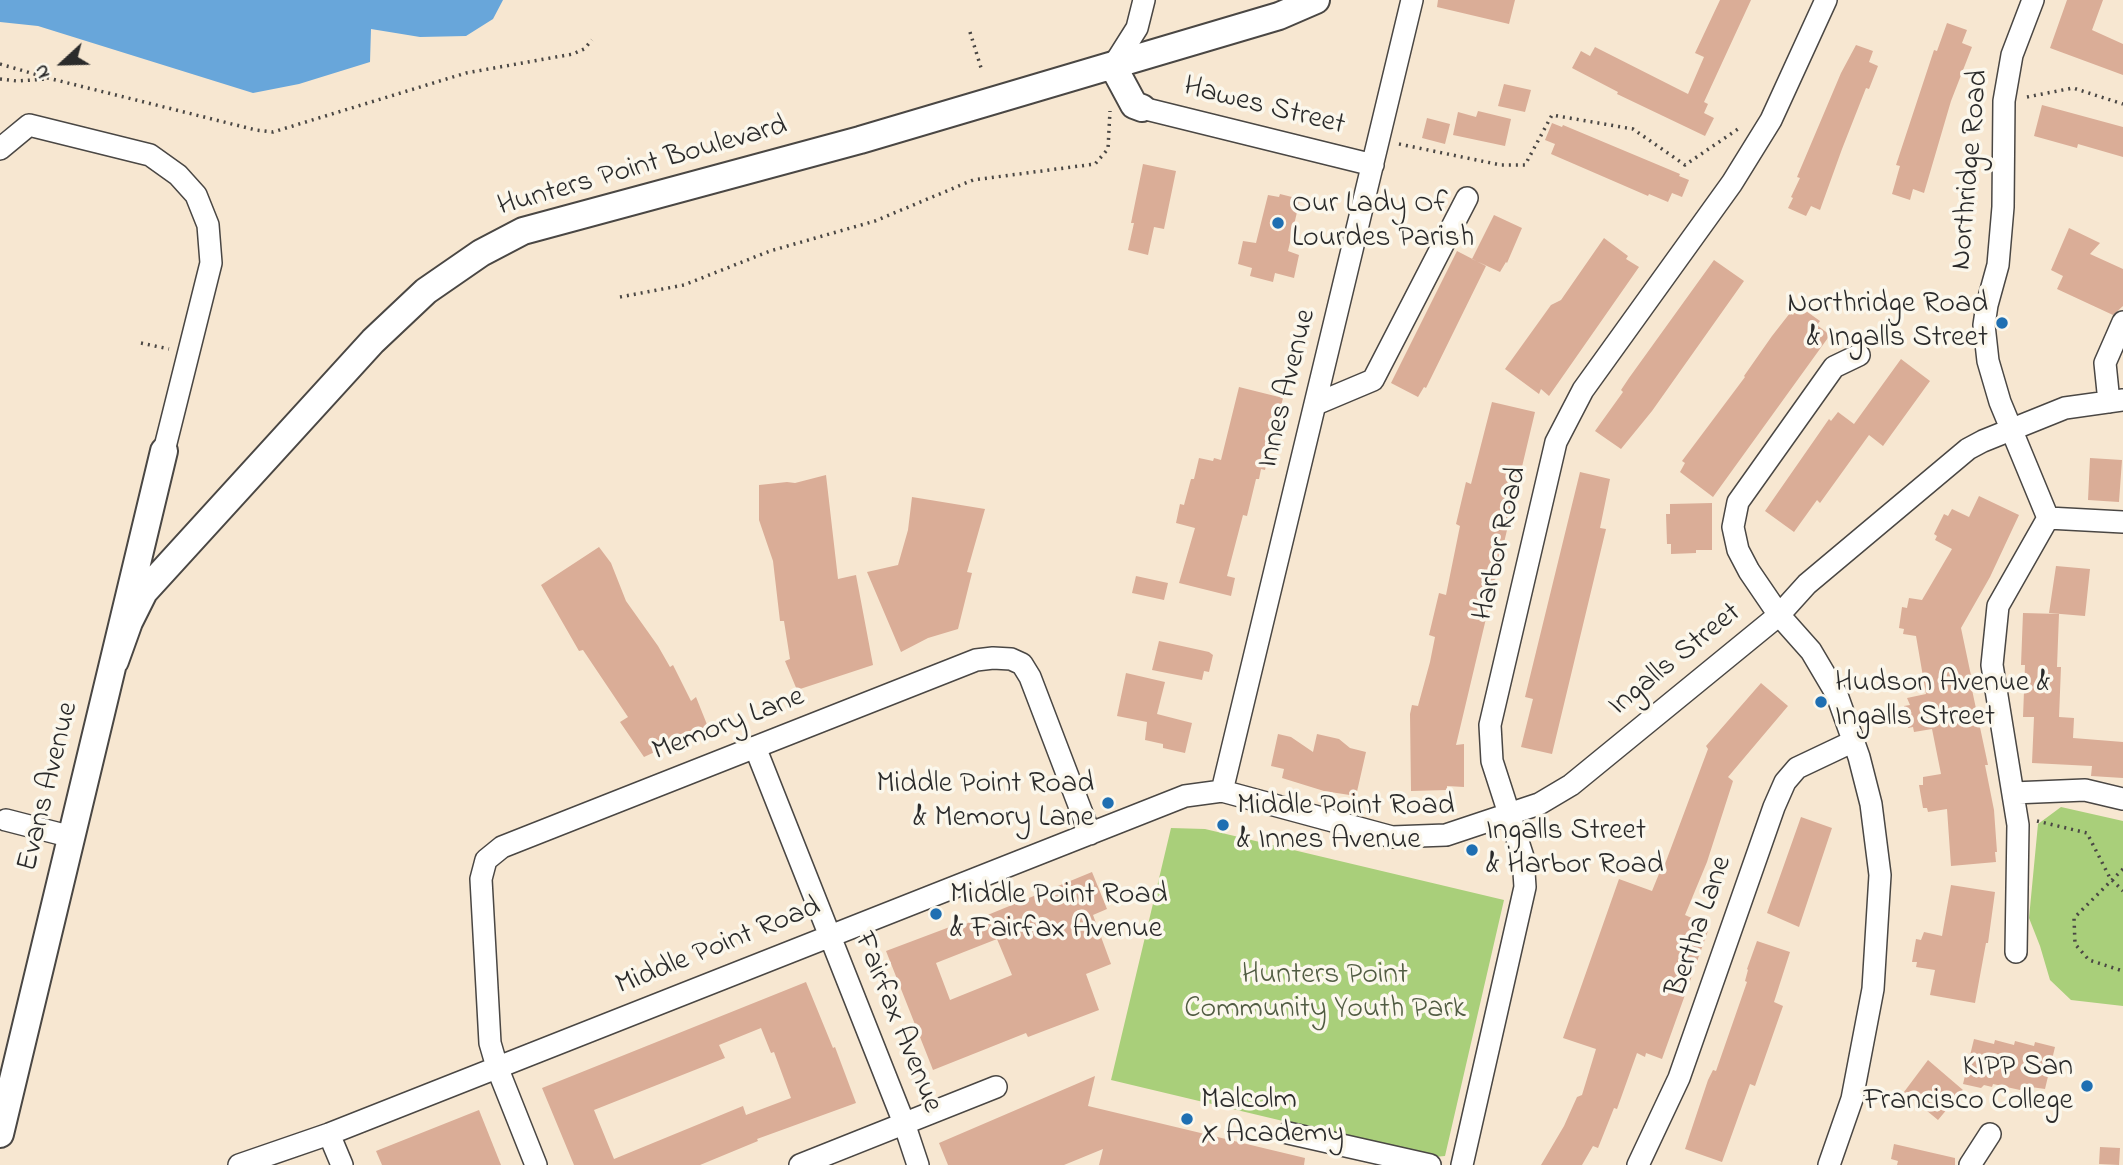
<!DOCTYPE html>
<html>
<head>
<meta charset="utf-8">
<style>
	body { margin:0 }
	#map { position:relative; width:2123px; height:1165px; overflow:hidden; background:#f7e7d1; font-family:"Indie Flower",sans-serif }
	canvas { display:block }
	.north { position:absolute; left:28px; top:28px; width:70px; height:70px; -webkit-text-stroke:5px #fbf7ec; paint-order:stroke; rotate:248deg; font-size:19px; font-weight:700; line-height:28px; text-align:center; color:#2b2b2b }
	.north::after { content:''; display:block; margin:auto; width:24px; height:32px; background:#2b2b2b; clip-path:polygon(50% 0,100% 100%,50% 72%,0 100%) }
</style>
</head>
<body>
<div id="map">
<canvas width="2123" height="1165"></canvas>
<div class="north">N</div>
</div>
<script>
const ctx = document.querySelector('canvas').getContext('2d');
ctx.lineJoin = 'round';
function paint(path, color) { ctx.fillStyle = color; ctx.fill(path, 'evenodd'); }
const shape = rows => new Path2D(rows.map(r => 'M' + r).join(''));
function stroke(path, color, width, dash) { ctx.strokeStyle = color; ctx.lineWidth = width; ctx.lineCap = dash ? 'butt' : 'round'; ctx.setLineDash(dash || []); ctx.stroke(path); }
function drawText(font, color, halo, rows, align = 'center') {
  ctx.font = font + ' "Indie Flower",sans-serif'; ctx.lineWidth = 7; ctx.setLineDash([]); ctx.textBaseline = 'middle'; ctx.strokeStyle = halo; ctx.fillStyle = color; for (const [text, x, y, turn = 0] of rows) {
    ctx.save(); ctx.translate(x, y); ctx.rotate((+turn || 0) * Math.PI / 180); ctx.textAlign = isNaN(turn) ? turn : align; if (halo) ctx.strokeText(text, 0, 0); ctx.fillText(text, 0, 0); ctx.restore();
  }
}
paint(shape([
	[2061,807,2123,821,2123,1006,2071,1000,2050,980,2040,946,2029,918,2038,824],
	[1171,828,1205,829,1504,900,1445,1156,1434,1157,1111,1080]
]), '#a9cf7a');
paint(shape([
	[0,0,503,0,493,19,466,36,420,37,371,29,370,62,299,84,253,93,38,26,0,22]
]), '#68a6da');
paint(shape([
	[1438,0,1515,0,1509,24,1437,7],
	[1720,0,1751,0,1704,102,1708,104,1704,113,1714,118,1705,136,1617,94,1618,92,1572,68,1581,51,1590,56,1595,47,1688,94,1704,57,1695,53],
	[2067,0,2103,0,2092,30,2123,44,2123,75,2050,48],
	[1947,23,1967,30,1962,43,1972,47,1951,101,1924,193,1913,189,1910,200,1892,194,1900,166,1896,165,1934,50,1937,51],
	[1856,45,1873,51,1869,62,1878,66,1869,89,1866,88,1842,149,1820,210,1811,206,1806,216,1788,208,1793,198,1791,197,1800,178,1797,177,1841,73],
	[1504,84,1531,90,1525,112,1498,106],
	[2042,105,2123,127,2123,157,2078,144,2077,148,2034,136],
	[1478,111,1511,119,1505,146,1453,135,1458,112,1476,117],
	[1427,118,1450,124,1445,144,1422,138],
	[1552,123,1562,127,1563,125,1680,174,1679,176,1689,180,1682,197,1672,193,1668,202,1649,194,1648,196,1551,154,1555,144,1545,140],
	[1143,164,1176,171,1164,229,1154,227,1148,255,1128,250,1134,223,1131,223],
	[1280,194,1300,199,1288,251,1299,255,1294,278,1275,273,1273,282,1250,276,1252,268,1238,264,1243,241,1256,243,1268,195,1279,197],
	[1494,215,1522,228,1507,263,1506,262,1500,272,1472,259],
	[2069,228,2100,243,2090,254,2123,269,2123,306,2113,315,2057,289,2063,276,2051,270],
	[1604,238,1628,256,1626,259,1639,267,1549,396,1541,389,1539,394,1505,369,1551,305,1561,300],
	[1457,251,1486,266,1426,388,1424,387,1418,397,1391,383],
	[1714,260,1744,281,1652,411,1621,449,1595,431,1623,392,1621,390,1629,378],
	[1799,306,1820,321,1817,325,1830,335,1713,497,1680,472,1685,463,1682,461,1745,377,1744,376,1772,336,1790,313,1793,315],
	[1901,359,1930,381,1883,446,1869,435,1820,503,1817,500,1794,532,1765,511,1829,419,1831,421,1838,412,1854,424],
	[1239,387,1283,398,1265,470,1261,469,1259,479,1256,479,1247,516,1243,515,1227,576,1235,578,1231,596,1179,583,1195,528,1176,523,1180,504,1184,505,1191,479,1194,479,1199,458,1213,461,1214,458,1221,460],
	[1492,402,1535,412,1456,745,1464,744,1464,787,1447,786,1447,790,1411,791,1410,714,1412,705,1418,706,1430,662,1435,637,1429,635,1439,593,1446,595,1460,526,1456,524,1466,482,1471,484],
	[2090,458,2122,460,2119,502,2088,500],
	[1580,472,1610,479,1600,528,1606,529,1552,754,1521,747,1533,699,1525,697],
	[826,475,838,579,856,575,873,665,797,690,785,661,790,659,784,621,780,621,773,561,759,520,759,485,787,482,795,483],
	[1979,496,2019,515,1990,577,1961,628,1973,685,1971,685,1988,765,1985,765,1994,810,1997,852,1995,852,1996,862,1951,866,1947,809,1928,812,1927,808,1923,808,1919,785,1923,785,1923,777,1941,774,1932,729,1914,732,1913,727,1908,728,1904,706,1910,705,1907,698,1926,694,1916,636,1903,634,1904,629,1899,628,1902,607,1907,608,1909,598,1922,600,1952,549,1935,540,1937,536,1934,534,1944,514,1948,516,1952,509,1969,517],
	[912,497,985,509,967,572,972,573,958,629,928,638,901,652,867,572,898,565,908,530],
	[1712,503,1712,550,1696,550,1696,553,1671,554,1671,544,1667,544,1666,514,1670,514,1670,504],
	[599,547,611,563,626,601,658,646,670,667,673,665,691,701,696,697,708,727,644,757,620,722,628,717,583,650,579,651,541,585],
	[2056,566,2090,569,2085,616,2049,613],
	[1136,576,1168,583,1164,600,1132,593],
	[2023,613,2059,614,2057,667,2061,667,2059,717,2074,718,2073,738,2123,742,2123,778,2091,776,2092,766,2032,763,2034,717,2023,717,2025,665,2021,665],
	[1159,641,1209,652,1213,655,1209,672,1204,671,1202,680,1152,670],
	[1126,673,1165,682,1157,714,1192,723,1185,753,1163,748,1163,744,1145,740,1147,722,1117,716],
	[1761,683,1788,706,1728,777,1733,781,1707,862,1685,915,1694,919,1693,922,1709,928,1662,1059,1646,1053,1645,1057,1637,1053,1617,1109,1614,1108,1598,1148,1593,1146,1582,1165,1541,1165,1564,1126,1577,1097,1582,1095,1596,1049,1563,1038,1619,879,1652,891,1663,864,1665,864,1708,749,1706,746],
	[1278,734,1291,737,1313,752,1317,734,1339,739,1350,748,1366,752,1356,796,1324,791,1282,778,1284,769,1271,766],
	[1801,817,1832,828,1799,927,1767,913],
	[1092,872,1107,909,1093,915,1111,964,1086,974,1099,1010,1028,1037,1026,1033,933,1070,886,951,955,925,956,928],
	[997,939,1012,975,950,1000,936,963],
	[1951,885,1995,892,1988,943,1986,943,1975,1003,1930,995,1935,970,1916,967,1917,962,1912,962,1916,939,1921,940,1924,932,1942,936],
	[1757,941,1790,952,1774,1002,1783,1006,1755,1086,1750,1084,1722,1162,1685,1149,1708,1080,1713,1070,1716,1071,1747,982,1745,981,1748,970,1747,969],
	[806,982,833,1048,835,1047,856,1103,757,1139,758,1141,700,1165,574,1165,542,1088],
	[761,1028,771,1053,774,1052,791,1098,746,1115,743,1106,614,1159,594,1110,725,1058,719,1045],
	[1974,1039,1994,1044,1995,1040,2014,1045,2015,1041,2034,1046,2035,1042,2055,1047,2045,1089,2024,1086,2020,1090,1993,1084,1992,1087,1984,1085,1981,1088,1963,1084],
	[1928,1060,1963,1090,1938,1120,1904,1092],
	[1095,1076,1088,1106,1305,1158,1304,1165,1099,1165,1103,1149,1064,1165,948,1165,939,1143],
	[479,1110,501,1165,382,1165,376,1151],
	[1894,1144,1955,1158,1955,1165,1897,1165,1898,1161,1891,1159],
	[2100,1147,2120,1148,2119,1165,2099,1164]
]), '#daad97');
const minor = shape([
	[1113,66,1137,28,1144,0],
	[1142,108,1373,165],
	[0,149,29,125,150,155,178,175,196,195,208,225,211,263,164,451],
	[2109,402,2105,363,2123,322],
	[1316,404,1373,380,1467,198],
	[2048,518,2123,522],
	[755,747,904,1123,918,1165],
	[1222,791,1412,0],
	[2013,793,2085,790,2123,799],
	[6,820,72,837],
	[2016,952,2018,825,1992,665,1998,606,2048,518,2000,402,1988,361,1984,325,1987,305,1998,265,2003,207,2004,101,2012,55,2033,0],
	[1288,1133,1430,1165],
	[329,1134,342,1165],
	[239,1165,329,1134,1185,796,1222,791,1392,837,1446,835,1539,804,1571,785,1779,615,1807,584,1968,449,1983,441,2065,408,2123,400],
	[536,1165,497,1067,490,1043,481,879,486,860,502,847,976,660,993,658,1011,659,1022,664,1030,677,1090,834],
	[800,1165,996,1087],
	[1462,1165,1525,887,1523,857,1492,761,1490,725,1556,442,1583,390,1732,183,1771,120,1826,0],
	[1638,1165,1679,1078,1774,807,1785,782,1797,768,1854,741],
	[1829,1165,1852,1099,1873,989,1880,875,1871,804,1859,757,1837,695,1811,651,1779,615,1749,571,1738,550,1733,527,1738,502,1834,367,1859,355],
	[1970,1165,1990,1134]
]);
const major = shape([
	[1113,66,1134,105,1142,108],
	[115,661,129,622,144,592,373,341,426,291,481,253,523,231,860,140,1279,16,1316,0],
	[0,1134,164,451]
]);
stroke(minor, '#4a4744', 24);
stroke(major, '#4a4744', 30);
stroke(shape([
	[970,32,982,71],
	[0,64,48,78,256,130,273,132,466,73,573,54,584,49,592,40],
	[0,79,17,81,47,79],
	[2027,97,2073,88,2123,104],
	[1399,144,1501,165,1525,165,1552,115,1633,129,1685,165,1741,127],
	[620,297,684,285,770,251,875,221,973,180,1095,164,1108,149,1110,111],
	[141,343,169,349],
	[2037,821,2087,833,2110,878,2123,891],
	[2123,869,2074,918,2075,944,2089,960,2123,971]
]), '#4a4744', 3.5, [2, 5]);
stroke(minor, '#fff', 21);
stroke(major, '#fff', 26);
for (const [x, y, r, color] of [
	[1278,223,7,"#1f6fb2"],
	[2002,323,7,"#1f6fb2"],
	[1821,702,7,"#1f6fb2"],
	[1108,803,7,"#1f6fb2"],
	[1223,825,7,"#1f6fb2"],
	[1472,850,7,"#1f6fb2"],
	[936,914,7,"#1f6fb2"],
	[2087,1086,7,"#1f6fb2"],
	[1187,1119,7,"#1f6fb2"]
]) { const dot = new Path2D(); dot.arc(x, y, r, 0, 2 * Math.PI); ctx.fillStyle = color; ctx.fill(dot); stroke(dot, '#fbf7ec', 2.5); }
drawText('30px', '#2b2b2b', '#fbf7ec', [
	["Hawes Street",1264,108,14],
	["Hunters Point Boulevard",643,168,-16],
	["Northridge Road",1972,170,-85],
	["Innes Avenue",1289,389,-76],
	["Harbor Road",1502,544,-77],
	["Ingalls Street",1676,661,-39],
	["Memory Lane",729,726,-21],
	["Evans Avenue",50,787,-76],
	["Bertha Lane",1701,927,-71],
	["Middle Point Road",719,948,-22],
	["Fairfax Avenue",896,1023,68]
]);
drawText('30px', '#2b2b2b', '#fbf7ec', [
	["Our Lady Of",1292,206],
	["Lourdes Parish",1292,240],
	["Northridge Road",1988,306,"right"],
	["& Ingalls Street",1988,340,"right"],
	["Hudson Avenue &",1835,685],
	["Ingalls Street",1835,719],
	["Middle Point Road",1094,786,"right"],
	["& Memory Lane",1094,820,"right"],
	["Middle Point Road",1237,808],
	["& Innes Avenue",1237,842],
	["Ingalls Street",1486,833],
	["& Harbor Road",1486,867],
	["Middle Point Road",950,897],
	["& Fairfax Avenue",950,931],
	["KIPP San",2073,1069,"right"],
	["Francisco College",2073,1103,"right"],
	["Malcolm",1201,1102],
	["X Academy",1201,1136]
], 'left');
drawText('30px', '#515c43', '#fbf7ec', [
	["Hunters Point",1325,977],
	["Community Youth Park",1325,1011]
]);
</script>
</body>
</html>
